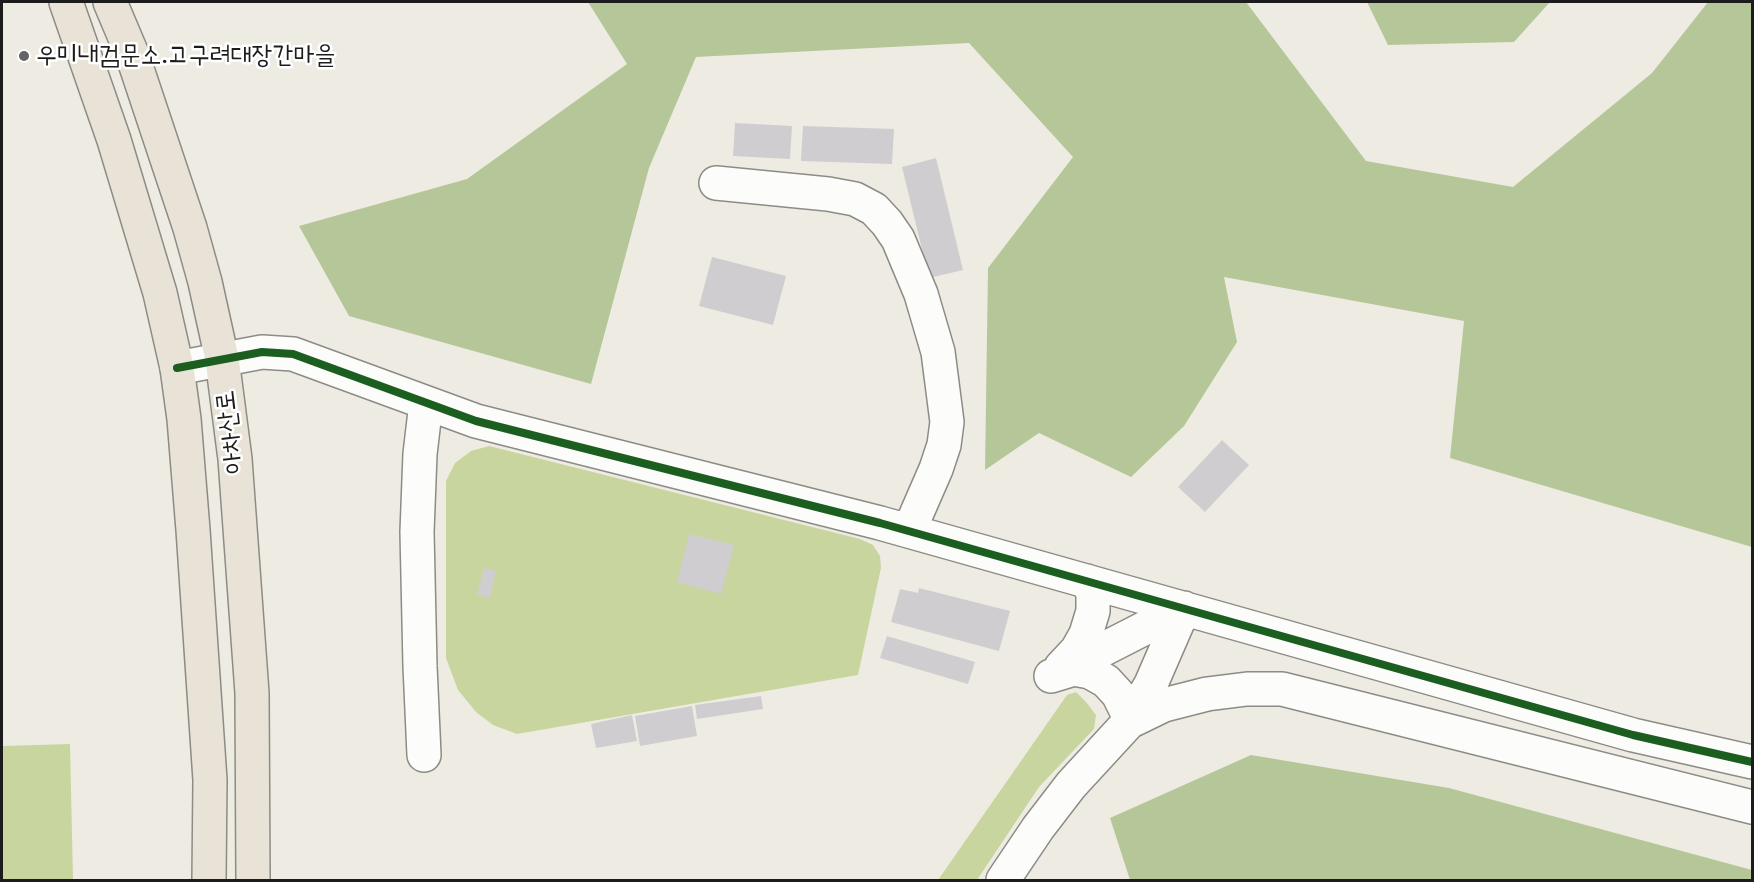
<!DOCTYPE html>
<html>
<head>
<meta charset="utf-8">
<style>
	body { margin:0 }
	#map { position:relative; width:1754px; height:882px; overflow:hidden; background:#eeece2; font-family:Itim,sans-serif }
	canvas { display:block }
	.frame { position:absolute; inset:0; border:3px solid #1c1c1c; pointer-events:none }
</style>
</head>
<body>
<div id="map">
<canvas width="1754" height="882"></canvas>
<div class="frame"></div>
</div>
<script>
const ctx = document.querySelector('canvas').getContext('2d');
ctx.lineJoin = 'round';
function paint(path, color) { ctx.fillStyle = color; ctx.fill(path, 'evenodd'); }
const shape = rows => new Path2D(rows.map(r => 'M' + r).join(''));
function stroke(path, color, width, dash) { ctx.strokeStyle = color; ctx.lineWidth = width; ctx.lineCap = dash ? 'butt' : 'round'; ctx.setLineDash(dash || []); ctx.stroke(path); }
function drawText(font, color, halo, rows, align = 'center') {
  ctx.font = font + ' Itim,"Poor Story",sans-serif'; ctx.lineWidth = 5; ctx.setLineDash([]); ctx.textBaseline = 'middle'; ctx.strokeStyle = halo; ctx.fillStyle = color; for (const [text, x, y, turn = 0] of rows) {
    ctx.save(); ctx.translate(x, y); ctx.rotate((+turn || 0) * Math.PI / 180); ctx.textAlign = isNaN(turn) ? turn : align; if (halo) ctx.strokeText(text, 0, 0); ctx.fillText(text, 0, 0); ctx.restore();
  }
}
paint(shape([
	[489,446,860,539,873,545,880,556,881,568,858,675,517,734,493,725,476,712,458,690,446,658,446,481,455,463,471,451],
	[1076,692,1086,702,1096,715,1094,729,1039,787,977,880,938,880,1067,695],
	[70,744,73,880,2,880,2,746]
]), '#c8d59f');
paint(shape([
	[588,2,1246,2,1366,161,1513,187,1652,73,1708,2,1752,2,1752,547,1450,458,1464,321,1224,277,1237,342,1184,426,1131,477,1039,433,985,470,988,268,1073,157,969,43,696,57,649,168,591,384,349,316,299,226,467,179,627,64],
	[1367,2,1550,2,1514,42,1388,45],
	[1251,755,1449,788,1752,870,1752,880,1130,880,1110,818]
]), '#b5c798');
paint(shape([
	[735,123,792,126,790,159,733,156],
	[803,126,894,129,892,164,801,161],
	[936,158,963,270,929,278,902,167],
	[712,257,786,276,773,325,699,306],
	[1222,440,1249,465,1205,512,1178,487],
	[689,534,734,545,721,594,677,582],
	[484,568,496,571,490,598,477,595],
	[919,588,1010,611,999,651,891,622,900,589,918,593],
	[887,636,975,662,968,684,880,658],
	[761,696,763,709,697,719,695,705],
	[692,706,697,736,640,746,635,716],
	[632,715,637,741,596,748,591,724]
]), '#cfcdd0');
const minor = shape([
	[716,183,828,194,855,199,874,209,887,223,898,239,921,294,938,352,947,422,944,445,936,469,909,531],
	[177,368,262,352,293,354,476,421,880,523,1633,735,1752,762],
	[1061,667,1077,650,1086,634,1093,611,1093,593,1087,581],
	[1061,671,1184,608],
	[1051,676,1074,669,1090,672,1106,681,1118,694,1126,710,1129,722,1164,705,1207,694,1247,689,1282,689,1752,807],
	[424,755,420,666,417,532,420,454,426,403],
	[1003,880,1038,828,1071,785,1129,722,1151,684,1184,608]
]);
const major = shape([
	[66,2,114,140,160,293,177,368,184,419,193,530,210,780,209,880],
	[110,2,132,54,190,228,205,282,222,359,235,459,252,693,253,880]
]);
stroke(minor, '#8c8b86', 36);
stroke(major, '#8c8b86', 36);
stroke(minor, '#fcfcfb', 33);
stroke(major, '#e9e3d7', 33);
stroke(shape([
	[177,368,262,352,293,354,476,421,880,523,1633,735,1752,762]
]), '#1b5e20', 8);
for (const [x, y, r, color] of [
	[24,56,6,"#666561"]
]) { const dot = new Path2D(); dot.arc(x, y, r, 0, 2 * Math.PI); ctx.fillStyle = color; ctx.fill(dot); stroke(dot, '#fff', 2); }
drawText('26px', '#1c1c1c', '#fff', [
	["우미내검문소.고구려대장간마을",36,56]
], 'left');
drawText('26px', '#1c1c1c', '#fff', [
	["아차산로",231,432,-97]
]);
</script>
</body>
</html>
